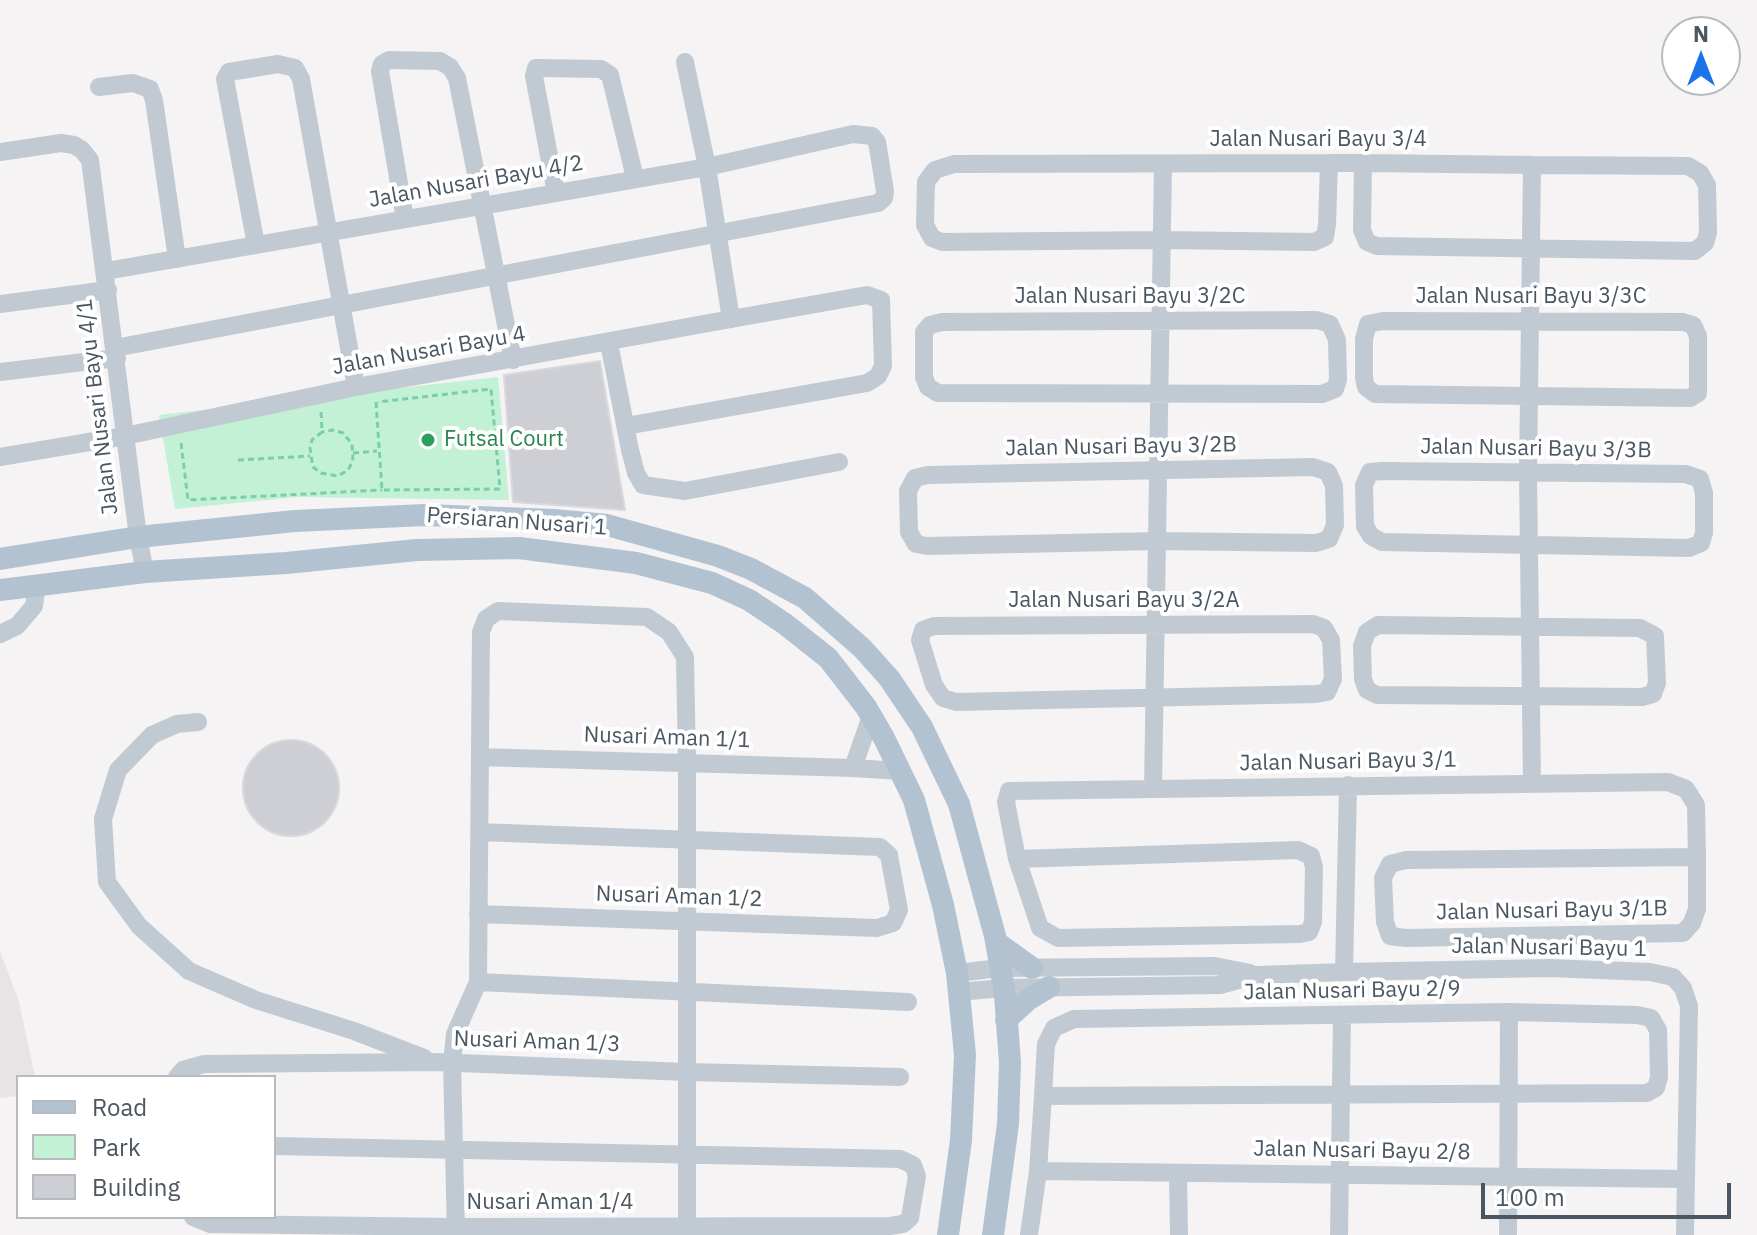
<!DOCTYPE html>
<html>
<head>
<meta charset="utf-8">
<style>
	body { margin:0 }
	#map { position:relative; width:1757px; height:1235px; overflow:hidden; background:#f5f3f3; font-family:"IBM Plex Sans",sans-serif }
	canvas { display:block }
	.legend { position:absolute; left:16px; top:1075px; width:260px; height:144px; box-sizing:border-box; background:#fff; border:2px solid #b7bbc0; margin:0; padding:10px 14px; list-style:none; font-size:24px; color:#4a5661 }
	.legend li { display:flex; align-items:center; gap:16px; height:40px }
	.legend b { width:40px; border:2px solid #b7bbc0 }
	.north { position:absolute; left:1661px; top:16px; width:80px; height:80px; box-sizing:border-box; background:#fff; border:2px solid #b7bbc0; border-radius:50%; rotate:0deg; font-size:22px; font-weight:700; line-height:32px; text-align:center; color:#4a5661 }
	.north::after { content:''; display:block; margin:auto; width:28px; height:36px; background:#1a73e8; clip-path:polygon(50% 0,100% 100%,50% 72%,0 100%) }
	.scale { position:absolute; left:1481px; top:1183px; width:250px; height:36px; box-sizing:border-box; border:4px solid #4a5661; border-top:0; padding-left:10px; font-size:24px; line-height:28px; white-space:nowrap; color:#4a5661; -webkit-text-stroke:6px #fff; paint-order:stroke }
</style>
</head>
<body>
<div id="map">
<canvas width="1757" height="1235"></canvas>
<ul class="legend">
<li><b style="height:10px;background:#b3c2d1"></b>Road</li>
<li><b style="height:22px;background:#c3f1d5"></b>Park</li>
<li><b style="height:22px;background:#cdcfd5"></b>Building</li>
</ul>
<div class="north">N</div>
<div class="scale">100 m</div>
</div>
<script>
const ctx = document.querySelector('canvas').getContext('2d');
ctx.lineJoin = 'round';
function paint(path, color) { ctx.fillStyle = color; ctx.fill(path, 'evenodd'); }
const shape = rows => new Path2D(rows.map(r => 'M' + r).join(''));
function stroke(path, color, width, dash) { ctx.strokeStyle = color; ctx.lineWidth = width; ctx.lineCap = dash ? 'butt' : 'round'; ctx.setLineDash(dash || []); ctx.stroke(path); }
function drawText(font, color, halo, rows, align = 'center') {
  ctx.font = font + ' "IBM Plex Sans",sans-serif'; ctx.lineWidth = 8; ctx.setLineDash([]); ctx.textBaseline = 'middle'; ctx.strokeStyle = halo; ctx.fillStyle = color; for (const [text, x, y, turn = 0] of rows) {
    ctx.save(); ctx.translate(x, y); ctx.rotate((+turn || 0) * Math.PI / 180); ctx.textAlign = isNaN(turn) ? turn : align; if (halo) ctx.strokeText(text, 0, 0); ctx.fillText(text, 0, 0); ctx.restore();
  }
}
paint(shape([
	[0,951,19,1002,35,1077,18,1077,18,1096,0,1098]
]), '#e6e4e5');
paint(shape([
	[498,377,509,500,298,497,175,509,159,415]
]), '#c3f1d5');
const building = shape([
	[600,361,625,510,513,502,504,375,600,361],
	'243 788a48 48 0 1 1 96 0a48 48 0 1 1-96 0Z'
]);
paint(building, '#cdcfd5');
stroke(building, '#d7d9de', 2);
stroke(shape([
	[376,402,382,490,500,489,491,389,378,402],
	[321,412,322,432,312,440,310,448,313,467,321,473,338,476,348,470,353,461,352,444,343,433,333,430,322,432],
	[181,443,188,500,382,490],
	[353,453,377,451],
	[238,460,310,456]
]), '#7ad0a6', 3, [6, 4]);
stroke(shape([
	[685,62,707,167,731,319],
	[99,87,133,83,150,89,154,100,177,259],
	[0,152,61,143,74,145,82,150,90,160,138,537,145,572],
	[1329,163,1327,225,1325,237,1314,242,1162,240,942,242,932,238,925,225,926,182,935,170,954,164,1329,163,1363,163,1532,165,1688,166,1700,173,1707,185,1708,233,1705,243,1695,251,1377,246,1367,242,1362,230,1363,163],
	[556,193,534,76,536,68,601,69,610,75,635,178],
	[405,219,380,71,382,64,389,60,440,61,450,67,457,78,513,360],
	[256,245,225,79,229,72,278,64,295,68,301,79,356,387],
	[106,271,707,167,853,134,872,136,877,142,885,191,884,198,878,203,115,348],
	[0,304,108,290],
	[1317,320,1330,324,1337,340,1338,380,1335,389,1322,394,938,393,928,387,924,377,924,332,930,325,942,322,1317,320],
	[1383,321,1683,322,1693,325,1698,336,1698,393,1690,398,1375,394,1366,387,1364,378,1364,339,1368,324,1383,321],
	[609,343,630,450,636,473,643,485,685,491,839,462],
	[0,372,117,358],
	[0,457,125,436,356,387,731,319,867,295,881,300,883,366,878,376,867,383,626,426],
	[1313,467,1328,472,1334,486,1335,525,1329,539,1316,543,1158,541,927,546,916,544,909,532,908,491,915,478,928,475,1313,467],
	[1382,471,1686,474,1700,479,1704,493,1704,533,1701,543,1689,548,1382,542,1371,536,1365,526,1364,485,1370,472,1382,471],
	[1313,624,1324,628,1331,640,1333,679,1327,692,1316,694,956,702,943,698,934,685,920,640,923,630,934,626,1313,624],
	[1378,625,1640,628,1655,636,1657,683,1653,694,1642,697,1377,695,1367,690,1363,679,1362,646,1367,632,1378,625],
	[0,634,17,626,34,606,37,585],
	[198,722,177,724,152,735,118,770,103,819,107,882,139,926,189,971,256,1000,354,1031,424,1058],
	[480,757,853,768,900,771],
	[853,768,871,716],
	[1532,784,1528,473,1532,165],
	[1153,789,1163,164],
	[1017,859,1298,850,1311,856,1314,867,1313,922,1309,932,1300,934,1058,938,1040,928,1017,859,1006,802,1009,791,1668,782,1686,789,1696,805,1697,857,1697,909,1692,923,1683,933,1406,938,1390,936,1385,922,1383,878,1390,864,1406,860,1697,857],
	[478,914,877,928,893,923,899,910,889,855,880,847,479,832],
	[1344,972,1348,785],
	[957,973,1000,968,1215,966,1250,973],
	[478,982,908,1002],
	[958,992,1004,988,1220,985,1257,975,1344,972,1550,968,1650,972,1673,977,1683,988,1689,1006,1685,1235],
	[177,1077,183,1070,204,1064,434,1062,687,1072,900,1077],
	[1038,1171,1685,1179],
	[1178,1173,1179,1235],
	[193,1217,210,1224,456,1227,890,1226,903,1224,910,1218,917,1176,913,1165,900,1159,274,1146],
	[456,1235,452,1063,455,1034,478,982,481,632,486,619,498,611,647,617,669,632,685,657,687,763,687,1235],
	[1029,1235,1038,1171,1043,1096,1046,1044,1054,1028,1074,1019,1509,1012,1637,1015,1651,1018,1658,1030,1659,1077,1656,1088,1647,1093,1043,1096],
	[1339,1235,1342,1015],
	[1508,1235,1509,1012]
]), '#c1cad2', 18);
stroke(shape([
	[0,559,138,537,295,521,425,515,554,520,607,525,718,556,751,569,805,598,862,648,889,678,922,727,959,804,995,936,1005,994,1010,1063,1008,1124,993,1235],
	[0,590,145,572,286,563,417,550,519,548,636,563,712,583,749,600,785,624,828,658,866,707,884,738,914,800,943,905,957,973,965,1055,961,1140,948,1235],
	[996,942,1032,968],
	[1006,1020,1029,999,1049,987]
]), '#b3c2d1', 22);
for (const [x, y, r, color] of [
	[428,440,8,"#2e9e5b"]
]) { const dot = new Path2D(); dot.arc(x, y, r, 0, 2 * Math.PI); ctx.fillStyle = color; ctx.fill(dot); stroke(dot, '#fff', 3); }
drawText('22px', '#4a5661', '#fff', [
	["Jalan Nusari Bayu 3/4",1318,140],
	["Jalan Nusari Bayu 4/2",476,182,-10],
	["Jalan Nusari Bayu 3/2C",1130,297],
	["Jalan Nusari Bayu 3/3C",1531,297],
	["Jalan Nusari Bayu 4",429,351,-10],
	["Jalan Nusari Bayu 4/1",98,407,-97],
	["Jalan Nusari Bayu 3/2B",1121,447,-1],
	["Jalan Nusari Bayu 3/3B",1536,449,1],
	["Persiaran Nusari 1",517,522,4],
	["Jalan Nusari Bayu 3/2A",1124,601],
	["Nusari Aman 1/1",667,738,2],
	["Jalan Nusari Bayu 3/1",1348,762,-1],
	["Nusari Aman 1/2",679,897,2],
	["Jalan Nusari Bayu 3/1B",1552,911,-1],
	["Jalan Nusari Bayu 1",1549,948,1],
	["Jalan Nusari Bayu 2/9",1352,991,-1],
	["Nusari Aman 1/3",537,1042,2],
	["Jalan Nusari Bayu 2/8",1362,1151,1],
	["Nusari Aman 1/4",550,1203]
]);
drawText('22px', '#27864d', '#fff', [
	["Futsal Court",444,440]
], 'left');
</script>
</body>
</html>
